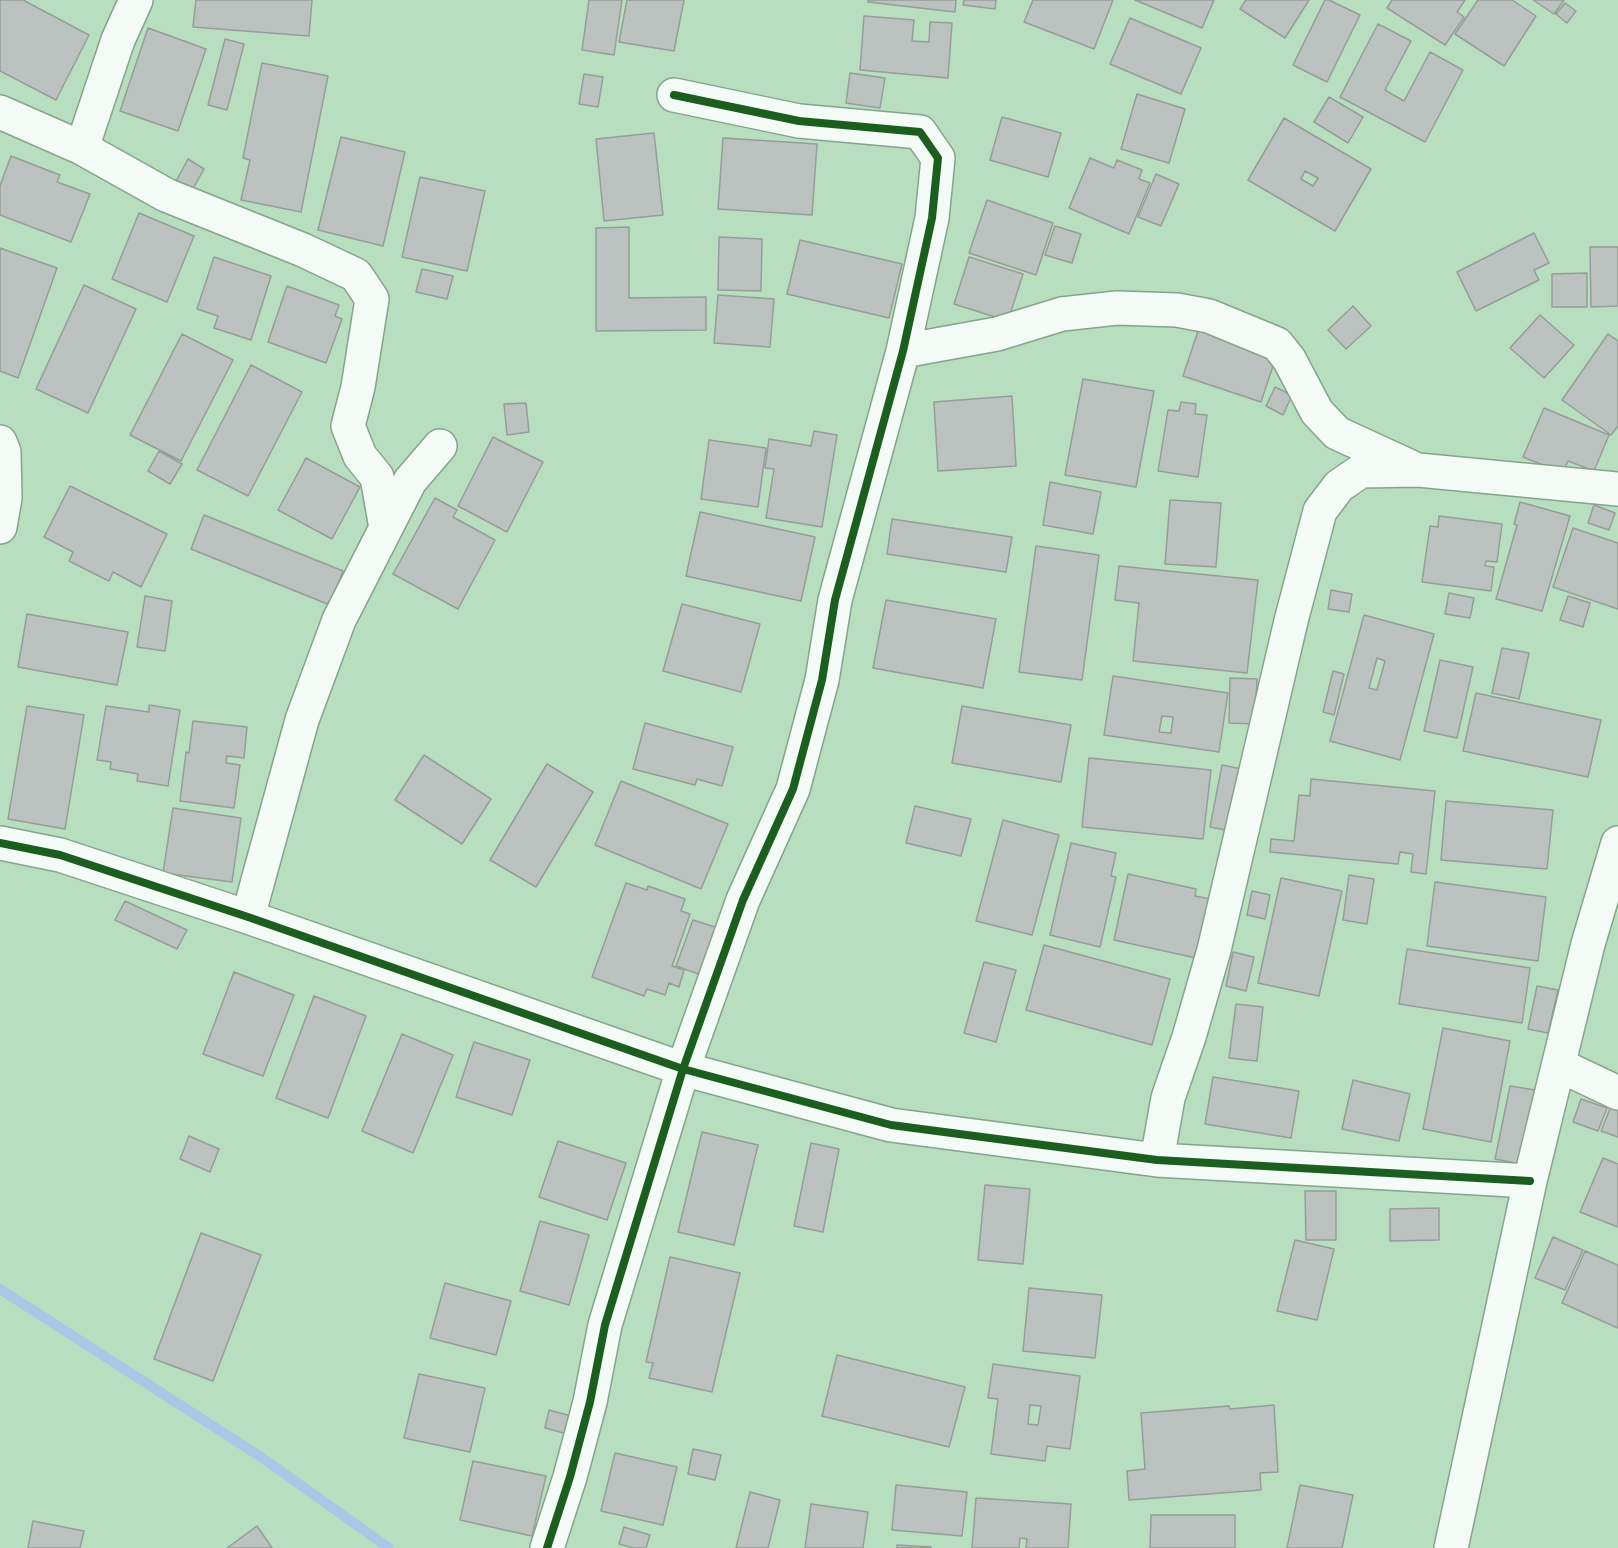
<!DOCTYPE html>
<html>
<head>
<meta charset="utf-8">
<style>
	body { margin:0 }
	canvas { display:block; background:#b7debf }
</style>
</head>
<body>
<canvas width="1618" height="1548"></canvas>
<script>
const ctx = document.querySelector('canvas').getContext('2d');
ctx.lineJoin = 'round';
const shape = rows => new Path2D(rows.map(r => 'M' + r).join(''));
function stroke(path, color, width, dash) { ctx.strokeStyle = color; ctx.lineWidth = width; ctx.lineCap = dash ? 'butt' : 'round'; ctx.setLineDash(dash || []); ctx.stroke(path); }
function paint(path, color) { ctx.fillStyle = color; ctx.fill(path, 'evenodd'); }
stroke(shape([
	[0,1289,261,1457,389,1548]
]), '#acc6e8', 10);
const building = shape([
	[0,0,23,0,89,35,56,100,0,71,0,0],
	[196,0,312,0,309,36,193,27,196,0],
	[589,0,622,0,614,55,582,50,589,0],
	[627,0,684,0,674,51,619,42,627,0],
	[868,0,956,0,955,12,868,2,868,0],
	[964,0,996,0,995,9,963,5,964,0],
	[1033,0,1113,0,1094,49,1024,22,1033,0],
	[1135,0,1214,0,1202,28,1135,0],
	[1246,0,1309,0,1285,38,1240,9,1246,0],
	[1325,0,1329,0,1360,15,1327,82,1293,65,1325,0],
	[1392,0,1465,0,1457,12,1464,17,1445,45,1387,8,1392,0],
	[1478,0,1512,0,1536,16,1504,66,1455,34,1478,0],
	[1533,0,1564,0,1554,14,1533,0],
	[1565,3,1576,11,1567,23,1556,14,1565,3],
	[864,16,914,20,912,41,929,42,930,22,952,23,948,78,860,70,864,16],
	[1130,18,1201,48,1181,94,1110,64,1130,18],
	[1378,24,1411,41,1385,90,1404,101,1430,52,1463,70,1425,142,1340,97,1378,24],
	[148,28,206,49,178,131,120,111,148,28],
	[225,39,244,44,227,110,208,105,225,39],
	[262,63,328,76,301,212,241,200,250,160,243,158,262,63],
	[850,73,885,78,880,108,846,103,850,73],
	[584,74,603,77,598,107,579,104,584,74],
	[1137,94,1185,109,1169,163,1121,149,1137,94],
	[1329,97,1363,117,1348,143,1314,122,1329,97],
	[1002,117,1061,133,1048,177,990,160,1002,117],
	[1284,118,1371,169,1335,231,1248,180,1284,118],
	[1305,171,1318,178,1313,186,1301,179,1305,171],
	[654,133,663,215,604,221,596,139,654,133],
	[341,137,405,152,383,246,318,230,341,137],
	[723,138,817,144,812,215,718,209,723,138],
	[11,156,60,175,57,182,90,194,71,242,0,215,0,186,11,156],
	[1090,158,1114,168,1117,160,1142,170,1139,179,1150,183,1129,234,1069,208,1090,158],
	[188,159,204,169,190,194,174,185,188,159],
	[1156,174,1179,184,1161,226,1138,217,1156,174],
	[420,177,485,191,467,271,402,257,420,177],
	[987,200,1053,223,1036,275,969,253,987,200],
	[139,213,194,236,167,302,112,279,139,213],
	[1055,226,1081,234,1072,263,1045,255,1055,226],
	[629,227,629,298,706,297,706,330,596,331,596,228,629,227],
	[1534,233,1549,263,1534,270,1539,280,1476,311,1457,272,1534,233],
	[719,237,762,239,761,291,718,290,719,237],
	[800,240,902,264,889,318,787,294,800,240],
	[1590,247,1618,247,1618,306,1591,307,1590,247],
	[0,248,57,268,18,378,0,371,0,248],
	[214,257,271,276,251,340,214,328,218,316,197,309,214,257],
	[969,257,1023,274,1008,321,954,304,969,257],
	[422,269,453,276,447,299,416,292,422,269],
	[1587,273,1587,307,1552,307,1552,274,1587,273],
	[84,285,136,309,88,413,36,389,84,285],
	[287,286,339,305,335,316,342,319,326,363,268,342,287,286],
	[718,295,774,299,770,347,714,343,718,295],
	[1353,306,1371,326,1346,349,1328,330,1353,306],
	[1540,315,1574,345,1544,378,1510,348,1540,315],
	[1200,325,1278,351,1261,402,1183,376,1200,325],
	[182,334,233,360,181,461,130,435,182,334],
	[1608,334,1618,341,1618,426,1611,435,1562,400,1608,334],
	[251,365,302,392,248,496,197,470,251,365],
	[1083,379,1154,391,1136,487,1065,475,1083,379],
	[1275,387,1292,395,1283,415,1266,406,1275,387],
	[1012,396,1016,466,938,471,934,402,1012,396],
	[1181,402,1196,404,1195,414,1207,415,1198,477,1158,471,1168,410,1179,411,1181,402],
	[526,403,529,432,507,435,504,404,526,403],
	[1544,408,1609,435,1594,471,1568,461,1563,473,1523,457,1544,408],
	[814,431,837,435,822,527,766,518,774,469,765,468,769,439,811,446,814,431],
	[493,437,543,462,507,532,458,506,493,437],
	[709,440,766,448,758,507,701,499,709,440],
	[159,451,182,464,170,484,148,471,159,451],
	[306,458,360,487,332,539,278,510,306,458],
	[1050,482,1101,492,1093,534,1043,525,1050,482],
	[70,486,167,534,141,587,113,572,109,581,69,561,73,552,44,537,70,486],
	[435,498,457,510,453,517,495,540,458,609,393,574,435,498],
	[1170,500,1221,503,1216,567,1165,564,1170,500],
	[1520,502,1570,516,1542,611,1496,599,1517,525,1514,524,1520,502],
	[1594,505,1615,513,1609,530,1588,523,1594,505],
	[700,512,815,537,801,601,686,576,700,512],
	[204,515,343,571,330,605,191,549,204,515],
	[1439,516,1502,524,1497,562,1486,561,1485,566,1494,567,1491,591,1422,582,1430,526,1438,527,1439,516],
	[892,519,1012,537,1006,572,887,554,892,519],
	[1573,528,1618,543,1618,609,1553,587,1573,528],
	[1036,546,1099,555,1082,680,1019,672,1036,546],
	[1119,566,1258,580,1247,673,1133,661,1139,603,1115,600,1119,566],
	[1331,590,1352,594,1349,612,1328,609,1331,590],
	[1449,593,1474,598,1470,618,1445,614,1449,593],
	[145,596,172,601,165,651,137,647,145,596],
	[1568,596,1590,603,1583,627,1560,620,1568,596],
	[886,600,996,619,983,688,873,668,886,600],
	[682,604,760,624,741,692,663,671,682,604],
	[27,614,128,632,117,685,18,667,27,614],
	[1364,615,1434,634,1400,760,1330,741,1364,615],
	[1377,658,1385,661,1377,690,1369,688,1377,658],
	[1502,648,1529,653,1519,699,1492,693,1502,648],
	[1440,660,1473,667,1457,738,1424,731,1440,660],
	[1333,671,1344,674,1334,715,1323,712,1333,671],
	[1113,676,1228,693,1219,752,1104,735,1113,676],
	[1162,716,1173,717,1171,733,1159,732,1162,716],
	[1230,678,1257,679,1255,724,1229,723,1230,678],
	[1476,693,1601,720,1588,777,1463,751,1476,693],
	[149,705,180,710,168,786,137,781,138,774,110,769,111,762,97,760,106,706,149,712,149,705],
	[27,706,84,715,65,829,8,819,27,706],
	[962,706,1071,725,1061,782,952,763,962,706],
	[193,721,247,727,244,758,227,756,226,763,240,765,234,808,180,801,186,752,189,753,193,721],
	[645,723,733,747,722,786,697,779,695,785,633,769,645,723],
	[424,755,491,799,462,844,395,800,424,755],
	[1089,758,1211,770,1203,839,1082,827,1089,758],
	[547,764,593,792,536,887,490,860,547,764],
	[1222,765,1242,769,1230,831,1210,827,1222,765],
	[1311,779,1435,791,1426,874,1411,872,1413,854,1400,852,1398,864,1270,852,1271,839,1294,841,1299,795,1310,796,1311,779],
	[621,781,728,824,701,889,595,845,621,781],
	[1446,801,1553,810,1547,869,1441,860,1446,801],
	[915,806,971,819,961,856,906,843,915,806],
	[173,808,241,818,232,882,163,873,173,808],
	[1003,820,1059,835,1032,935,976,921,1003,820],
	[1071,843,1116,853,1111,876,1116,877,1100,947,1050,935,1071,843],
	[1128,874,1196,889,1195,896,1210,899,1196,958,1114,940,1128,874],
	[1349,875,1374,879,1367,924,1343,920,1349,875],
	[1281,878,1342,891,1319,996,1258,983,1281,878],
	[1435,882,1546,897,1538,961,1427,946,1435,882],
	[626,883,647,890,648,886,685,899,681,911,690,914,672,966,684,970,679,987,669,983,665,995,647,989,644,996,592,977,626,883],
	[1252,891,1270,895,1265,919,1247,915,1252,891],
	[125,901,187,930,177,949,115,920,125,901],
	[693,920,721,929,704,976,676,966,693,920],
	[1044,945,1170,979,1152,1045,1026,1010,1044,945],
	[1407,949,1530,968,1522,1023,1399,1004,1407,949],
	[1233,952,1254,957,1246,991,1226,986,1233,952],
	[984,962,1016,970,996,1042,964,1033,984,962],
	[234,972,294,995,263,1076,203,1054,234,972],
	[1537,986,1558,990,1548,1033,1528,1029,1537,986],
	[314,996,366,1016,328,1118,276,1098,314,996],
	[1236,1004,1263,1007,1257,1061,1229,1058,1236,1004],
	[1443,1028,1510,1041,1491,1142,1423,1129,1443,1028],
	[402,1034,453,1055,413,1153,362,1131,402,1034],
	[474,1042,530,1060,512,1115,456,1097,474,1042],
	[1213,1077,1299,1091,1291,1138,1205,1124,1213,1077],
	[1353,1080,1410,1094,1399,1141,1342,1129,1353,1080],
	[1510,1086,1535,1090,1520,1164,1495,1159,1510,1086],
	[1581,1099,1607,1108,1598,1131,1573,1122,1581,1099],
	[1613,1101,1618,1103,1618,1137,1601,1131,1613,1101],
	[702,1132,758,1145,734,1245,678,1232,702,1132],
	[189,1136,219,1149,210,1172,180,1159,189,1136],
	[558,1141,626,1163,607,1220,539,1197,558,1141],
	[811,1143,839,1149,823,1232,794,1226,811,1143],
	[1603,1158,1618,1164,1618,1227,1580,1212,1603,1158],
	[985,1185,1030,1189,1023,1264,978,1260,985,1185],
	[1305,1191,1336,1191,1336,1240,1306,1240,1305,1191],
	[1439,1208,1439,1240,1390,1241,1390,1209,1439,1208],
	[540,1221,589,1235,569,1305,520,1291,540,1221],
	[201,1233,261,1255,213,1381,154,1359,201,1233],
	[1553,1237,1583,1250,1565,1290,1535,1278,1553,1237],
	[1295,1240,1334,1249,1317,1320,1277,1311,1295,1240],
	[1585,1251,1618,1265,1618,1328,1562,1303,1585,1251],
	[670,1257,740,1273,712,1392,649,1378,653,1363,646,1362,670,1257],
	[445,1283,511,1301,496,1355,430,1338,445,1283],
	[1029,1288,1102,1295,1095,1358,1023,1351,1029,1288],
	[837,1355,965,1387,949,1447,822,1416,837,1355],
	[993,1364,1080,1376,1070,1449,1047,1446,1045,1461,991,1454,998,1399,988,1398,993,1364],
	[1030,1405,1041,1406,1038,1425,1028,1424,1030,1405],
	[419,1374,485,1388,470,1452,404,1438,419,1374],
	[1274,1405,1278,1472,1260,1473,1261,1490,1129,1500,1127,1471,1145,1469,1141,1413,1229,1406,1230,1409,1274,1405],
	[549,1410,575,1417,571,1435,545,1428,549,1410],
	[693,1449,721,1455,715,1480,688,1474,693,1449],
	[615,1453,677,1467,663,1525,601,1511,615,1453],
	[473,1461,546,1476,532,1536,460,1520,473,1461],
	[896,1485,967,1492,962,1536,892,1530,896,1485],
	[1300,1485,1353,1495,1342,1548,1287,1548,1300,1485],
	[750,1492,780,1500,768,1548,736,1548,750,1492],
	[976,1498,1071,1504,1068,1548,1026,1548,1027,1539,1020,1538,1019,1548,972,1548,976,1498],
	[811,1504,868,1512,863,1548,805,1548,811,1504],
	[1151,1515,1235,1515,1235,1548,1150,1548,1151,1515],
	[33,1521,84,1531,80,1548,28,1548,33,1521],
	[257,1526,272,1548,227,1548,257,1526],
	[624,1527,650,1535,646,1548,633,1548,619,1544,624,1527],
	[897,1545,931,1547,931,1548,897,1548,897,1545]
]);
paint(building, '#bcc2bf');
stroke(building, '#979d99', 1.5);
const minor = shape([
	[0,112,82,148,166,195,303,250,356,275,372,299,358,387,348,426,360,456,377,477,386,528],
	[82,148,118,40,136,0],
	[903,351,997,334,1062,314,1117,308,1177,310,1209,316,1277,344,1289,359,1317,412,1337,433,1411,467],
	[0,442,4,452,5,498,0,527],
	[0,843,60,855,248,917,683,1069,891,1125,1157,1160,1530,1181],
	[248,917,302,720,339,620,410,481,440,446],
	[1559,1065,1618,1093],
	[1157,1160,1168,1098,1189,1037,1214,950,1291,621,1320,511,1339,486,1361,471,1418,470,1618,489],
	[547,1548,570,1477,590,1402,605,1325,683,1069,743,900,793,789,822,680,835,600,903,351,932,218,938,158,920,132,799,121,674,95],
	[1451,1548,1530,1181,1588,944,1618,843]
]);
stroke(minor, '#85a48c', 36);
stroke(minor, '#f4faf5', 33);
stroke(shape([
	[0,843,60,855,248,917,683,1069,891,1125,1157,1160,1530,1181],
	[547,1548,570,1477,590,1402,605,1325,683,1069,743,900,793,789,822,680,835,600,903,351,932,218,938,158,920,132,799,121,674,95]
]), '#1b5e20', 8);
</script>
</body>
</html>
